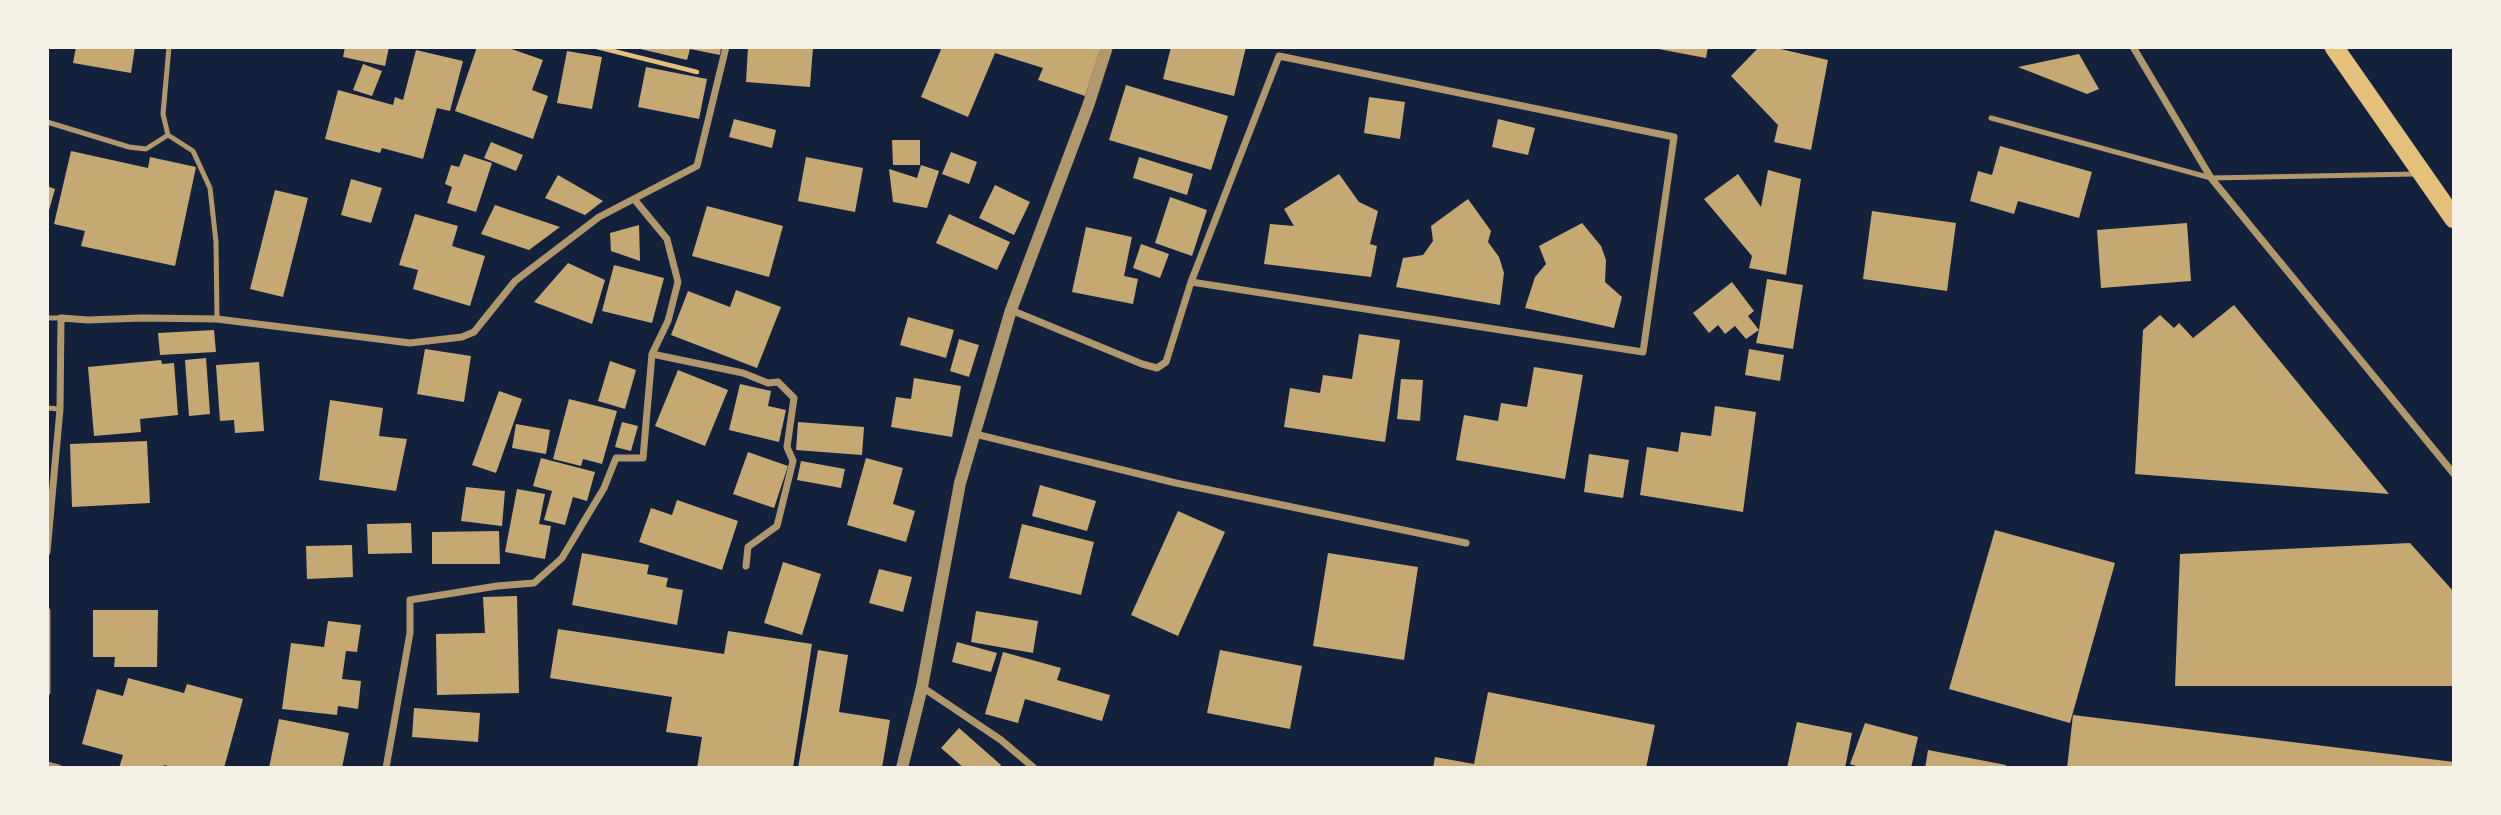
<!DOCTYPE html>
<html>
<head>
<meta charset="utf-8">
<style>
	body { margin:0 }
	#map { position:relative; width:2501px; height:815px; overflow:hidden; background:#14213d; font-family:"Roboto Condensed",sans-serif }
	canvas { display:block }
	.frame { position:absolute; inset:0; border:49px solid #f6f1e7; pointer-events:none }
</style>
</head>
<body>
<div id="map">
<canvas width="2501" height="815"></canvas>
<div class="frame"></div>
</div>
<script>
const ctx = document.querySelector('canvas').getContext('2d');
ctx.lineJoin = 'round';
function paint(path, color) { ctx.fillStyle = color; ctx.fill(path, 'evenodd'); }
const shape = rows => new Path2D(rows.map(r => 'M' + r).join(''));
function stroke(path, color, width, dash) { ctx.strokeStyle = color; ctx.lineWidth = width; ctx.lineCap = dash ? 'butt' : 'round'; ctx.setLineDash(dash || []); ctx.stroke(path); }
paint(shape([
	[76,47,135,47,131,73,73,63],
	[345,47,389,47,385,66,343,57],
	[477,47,506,47,543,60,532,90,548,96,533,139,455,111],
	[632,47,721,47,720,55,690,49,687,60],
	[748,47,813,47,810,87,746,82],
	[942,47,986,49,1101,47,1085,96,1038,80,1043,68,995,53,968,117,921,97],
	[1171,47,1246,47,1234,96,1163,79],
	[1648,47,1708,47,1706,58],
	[1759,47,1772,47,1828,60,1811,150,1774,142,1778,125,1731,76],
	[416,50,463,61,450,111,437,108,423,159,382,148,380,153,325,139,338,90,393,105,395,97,403,100],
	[567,51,602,57,592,109,557,103],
	[2079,54,2099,89,2087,94,2018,67],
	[363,64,382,71,372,96,353,90],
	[646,67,707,79,699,119,638,107],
	[1126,85,1228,116,1211,170,1109,140],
	[1369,97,1405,102,1400,139,1364,133],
	[734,119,776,130,772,148,729,137],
	[1498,119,1535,128,1528,155,1492,147],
	[892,140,920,140,920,165,893,165],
	[491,142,523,155,516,171,484,158],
	[2000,146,2092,172,2079,218,2018,201,2014,214,1970,201,1978,171,1992,175],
	[71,151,148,168,150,157,196,167,175,266,81,246,85,231,54,224],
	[951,152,977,162,969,184,942,174],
	[464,154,492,163,476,212,447,203,452,187,445,184,451,165,459,167],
	[806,157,863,168,855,212,798,201],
	[1139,157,1193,174,1187,195,1133,178],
	[921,165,939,171,927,208,893,202,889,169,917,178],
	[1768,170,1801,179,1786,275,1749,268,1752,256,1704,199,1738,174,1761,207],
	[1339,174,1359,202,1378,211,1370,244,1377,246,1371,277,1264,264,1270,224,1294,226,1284,209],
	[558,175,603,201,585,215,545,198],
	[351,179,382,188,371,223,341,215],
	[995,185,1030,202,1014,235,979,218],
	[47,186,55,189,48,214,47,214],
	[275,190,308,198,283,297,250,289],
	[1170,197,1207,210,1192,256,1155,243],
	[1468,199,1491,231,1488,242,1499,257,1504,273,1500,305,1396,287,1403,258,1423,255,1433,241,1431,226],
	[495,205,560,227,529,250,481,234],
	[707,206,783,226,769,277,692,256],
	[1872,211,1956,223,1947,291,1863,279],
	[415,214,458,226,452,246,485,256,470,306,413,289,418,270,399,265],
	[949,214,1010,242,997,270,936,243],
	[1582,223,1601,246,1606,260,1605,282,1622,297,1614,328,1525,308,1535,277,1546,264,1539,246],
	[2187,223,2191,281,2101,288,2097,230],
	[639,225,640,261,611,251,610,233],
	[1086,227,1132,237,1124,276,1138,279,1133,304,1072,292],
	[1141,244,1169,254,1160,278,1133,268],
	[568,263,605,280,592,324,534,302],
	[614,265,664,278,652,323,602,311],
	[1767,279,1803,285,1793,349,1756,343,1759,330,1746,339,1735,326,1725,334,1718,325,1709,333,1693,313,1732,282,1754,311,1748,316,1759,330],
	[736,290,781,307,757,368,671,335,688,291,730,307],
	[2234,305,2389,494,2135,474,2143,330,2160,315,2174,328,2179,323,2193,338],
	[908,317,954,330,946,358,900,345],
	[214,330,216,352,160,355,158,333],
	[1359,334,1400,340,1385,442,1284,427,1290,388,1320,393,1323,375,1352,379],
	[959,339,979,345,969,377,950,371],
	[425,349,471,356,464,402,417,394],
	[1749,349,1784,355,1780,381,1745,375],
	[206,358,210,414,189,416,185,360],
	[161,360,162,364,174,363,178,415,140,419,141,432,94,436,88,367],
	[610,361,636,370,625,409,598,401],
	[259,362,264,431,235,433,234,420,220,421,216,365],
	[1534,367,1583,375,1565,479,1456,460,1464,415,1498,421,1501,403,1527,407],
	[678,370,728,390,705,446,655,426],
	[914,378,961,386,952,437,891,427,896,397,911,399],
	[1401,379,1423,380,1420,421,1397,419],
	[740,384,771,391,768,406,786,410,779,442,729,430],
	[499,391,522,399,496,473,472,465],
	[569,399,617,411,602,464,583,459,581,466,553,459],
	[330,400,383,408,379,436,407,439,396,491,319,480],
	[1715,406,1756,412,1743,512,1640,495,1647,447,1678,452,1681,432,1711,436],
	[622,422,638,426,631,451,615,447],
	[798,422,864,427,862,455,796,450],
	[516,424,550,430,546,454,512,448],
	[147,441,150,503,72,507,70,444],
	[748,452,788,466,774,508,733,494],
	[1589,454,1629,460,1623,498,1584,492],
	[541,458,595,472,587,501,573,497,565,525,544,520,552,491,533,486],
	[866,458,903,468,893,504,915,511,906,542,847,525],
	[801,461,845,469,841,488,797,480],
	[1040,485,1096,501,1087,531,1032,516],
	[466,487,505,491,502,526,461,521],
	[517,489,545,494,539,524,551,526,545,559,505,552],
	[677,500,738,521,722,570,639,542,651,508,672,515],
	[1178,511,1225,532,1178,636,1131,615],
	[411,523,412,553,368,554,367,524],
	[1022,524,1094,542,1081,595,1009,578],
	[1995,530,2115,563,2070,723,1949,689],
	[499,531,500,564,432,564,432,532],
	[2410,543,2454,592,2454,686,2175,686,2180,554],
	[352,545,353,577,307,579,306,546],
	[582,553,649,565,647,574,668,578,666,587,683,590,677,625,572,605],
	[1328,553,1418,567,1404,660,1313,646],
	[783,562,821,574,802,635,764,623],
	[879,569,912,577,903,612,869,603],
	[517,596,519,693,437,695,436,634,485,633,483,597],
	[93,610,158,610,157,667,114,667,115,657,93,657],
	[976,611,1038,621,1033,653,971,642],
	[328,621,361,625,357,652,346,651,342,679,361,681,358,709,338,706,337,715,282,709,291,643,324,647],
	[558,629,724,654,728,631,812,644,793,768,697,768,702,737,666,732,672,697,550,678],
	[957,642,997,653,991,672,952,662],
	[818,650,848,655,839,712,890,720,882,768,798,768],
	[1220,650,1302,666,1290,729,1207,713],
	[1003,652,1061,668,1057,680,1110,695,1102,721,1025,699,1018,723,985,714],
	[128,678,184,693,187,684,243,699,224,768,175,768,164,765,163,768,119,768,123,755,82,744,97,689,123,696],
	[1488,692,1655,725,1646,768,1433,768,1435,757,1474,764],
	[414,708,480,713,478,742,412,737],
	[2073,715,2454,762,2454,768,2067,768],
	[279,719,349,733,342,768,269,768],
	[1797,722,1852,733,1845,768,1787,768],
	[1865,723,1918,737,1911,768,1862,768,1850,764],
	[959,728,1001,765,999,768,964,768,941,748],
	[1928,750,2006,765,2005,768,1925,768]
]), '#c6a872');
stroke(shape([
	[597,47,697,72]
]), '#e5c07b', 4.5);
stroke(shape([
	[169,47,163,114,168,135,193,151,210,188,216,242,217,319],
	[1991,118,2211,178,2415,174],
	[47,122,129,147,146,149,168,135],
	[47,318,61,318],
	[47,408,60,409]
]), '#b1986c', 5);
stroke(shape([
	[2133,47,2211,178,2454,474],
	[634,199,667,239,678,282,668,321,652,354,743,373,768,383,778,382,794,398,787,447,793,461,777,526,748,547,746,566],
	[1011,310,1142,364,1157,368,1166,362,1191,282,1279,56,1674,137,1643,352,1191,282],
	[975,434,1176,483,1466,543],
	[47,552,60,409,61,318,88,320,142,318,217,319,410,343,462,337,474,332,515,281,599,217,697,166,726,47],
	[47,611,47,692],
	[922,687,1001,740,1034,768],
	[47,765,58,768],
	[386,768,410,633,410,600,497,586,534,583,562,558,604,488,616,458,643,458,652,354]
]), '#b1986c', 7);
stroke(shape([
	[902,768,922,687,960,483,1011,310,1088,106,1107,47]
]), '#b1986c', 12);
stroke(shape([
	[2334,47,2454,219]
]), '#e5c07b', 19);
</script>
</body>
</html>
